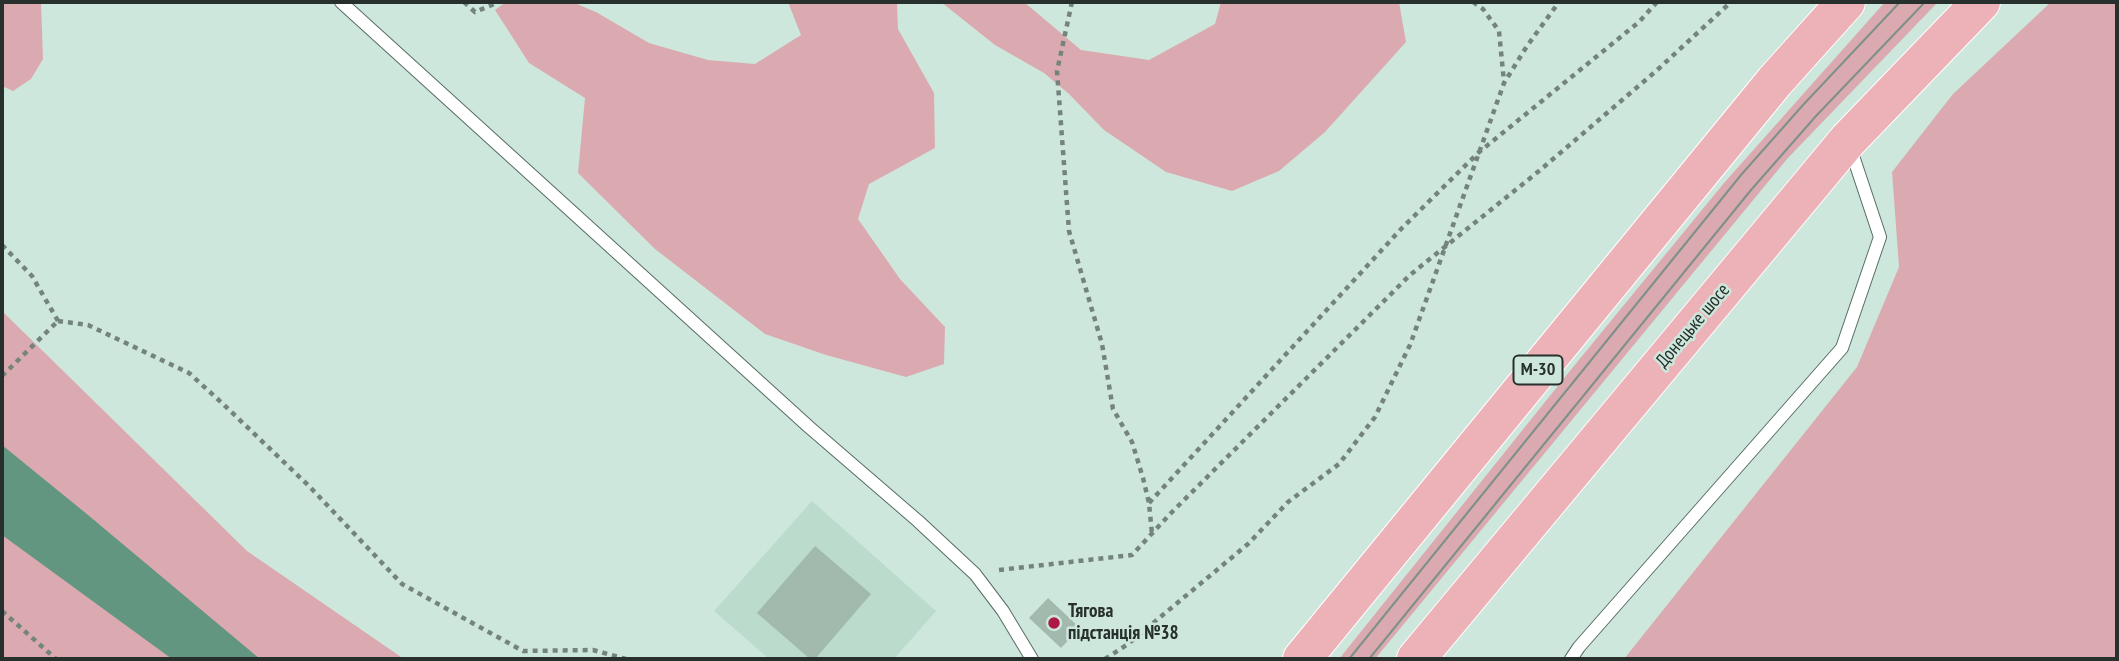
<!DOCTYPE html>
<html>
<head>
<meta charset="utf-8">
<style>
	body { margin:0 }
	#map { position:relative; width:2119px; height:661px; overflow:hidden; background:#cee7dc; font-family:"PT Sans Narrow",sans-serif }
	canvas { display:block }
	.frame { position:absolute; inset:0; border:4px solid #27302c; pointer-events:none }
</style>
</head>
<body>
<div id="map">
<canvas width="2119" height="661"></canvas>
<div class="frame"></div>
</div>
<script>
const ctx = document.querySelector('canvas').getContext('2d');
ctx.lineJoin = 'round';
function paint(path, color) { ctx.fillStyle = color; ctx.fill(path, 'evenodd'); }
const shape = rows => new Path2D(rows.map(r => 'M' + r).join(''));
function stroke(path, color, width, dash) { ctx.strokeStyle = color; ctx.lineWidth = width; ctx.lineCap = dash ? 'butt' : 'round'; ctx.setLineDash(dash || []); ctx.stroke(path); }
function drawText(font, color, halo, rows, align = 'center') {
  ctx.font = font + ' "PT Sans Narrow",sans-serif'; ctx.lineWidth = 5; ctx.setLineDash([]); ctx.textBaseline = 'middle'; ctx.strokeStyle = halo; ctx.fillStyle = color; for (const [text, x, y, turn = 0] of rows) {
    ctx.save(); ctx.translate(x, y); ctx.rotate((+turn || 0) * Math.PI / 180); ctx.textAlign = isNaN(turn) ? turn : align; if (halo) ctx.strokeText(text, 0, 0); ctx.fillText(text, 0, 0); ctx.restore();
  }
}
paint(shape([
	[812,501,936,611,894,659,769,659,714,611]
]), '#bbdbcd');
paint(shape([
	[2,2,41,2,43,59,31,79,13,91,2,86],
	[506,2,572,2,596,12,649,43,708,60,755,64,801,35,788,2,897,2,898,29,934,93,935,148,869,184,858,219,900,279,945,327,944,364,906,377,826,355,765,334,655,249,578,173,585,98,529,63,495,10],
	[941,2,1024,2,1081,50,1149,60,1215,24,1221,2,1399,2,1406,42,1325,132,1279,171,1232,191,1166,172,1104,130,1069,94,1044,73,995,45],
	[1885,2,1938,2,1787,159,1375,659,1339,659,1569,372,1724,183],
	[2051,2,2117,2,2117,659,1624,659,1857,367,1899,267,1892,172,1953,94],
	[2,311,247,551,404,659,2,659]
]), '#dbaab0');
paint(shape([
	[2,445,88,515,260,659,172,659,2,535]
]), '#629681');
paint(shape([
	[815,546,871,594,815,659,810,659,757,613],
	[1048,598,1080,628,1061,648,1029,618]
]), '#a2b9ae');
const lane = shape([
	[341,2,809,427,918,521,975,574,1003,611,1032,659],
	[1571,659,1579,647,1842,348,1880,237,1850,147]
]);
const highway = shape([
	[1302,659,1775,81,1846,2],
	[1416,659,1848,140,1981,2]
]);
stroke(lane, '#576c63', 14);
stroke(highway, '#fff', 40);
stroke(shape([
	[464,2,475,12,499,2],
	[1072,2,1057,71,1069,231,1102,344,1113,409,1132,442,1143,478,1149,503,1152,534],
	[1473,2,1483,9,1499,31,1504,82],
	[2,245,32,276,58,321],
	[58,321,88,325,189,373,222,403,310,487,402,584,523,651,593,650,626,659],
	[2,376,58,321],
	[1149,503,1402,228,1478,153,1639,22,1657,2],
	[999,570,1132,555,1171,513,1410,275,1539,171,1655,72,1731,2],
	[2,611,56,659],
	[1105,659,1128,644,1248,544,1288,502,1339,464,1375,417,1410,345,1504,83,1527,46,1559,2]
]), '#74847d', 4.5, [5, 5]);
stroke(lane, '#fff', 12);
stroke(highway, '#edb1b8', 38);
stroke(shape([
	[1349,659,1741,175,1803,105,1900,2],
	[1369,659,1751,190,1816,116,1925,2]
]), '#7e9088', 2);
for (const [x, y, r, color] of [
	[1054,623,7,"#ac1947"]
]) { const dot = new Path2D(); dot.arc(x, y, r, 0, 2 * Math.PI); ctx.fillStyle = color; ctx.fill(dot); stroke(dot, '#cee7dc', 2.5); }
for (const [x, y, w] of [
	[1538,370,49]
]) { const box = new Path2D(); box.roundRect(x - w / 2, y - 14.5, w, 29, 5); ctx.fillStyle = '#cee7dc'; ctx.fill(box); stroke(box, '#27302c', 2); }
drawText('bold 18px', '#27302c', null, [
	["М-30",1538,370]
]);
drawText('19px', '#27302c', '#cee7dc', [
	["Донецьке шосе",1693,326,-50]
]);
drawText('bold 19px', '#27302c', '#cee7dc', [
	["Тягова",1068,612],
	["пiдстанцiя №38",1068,634]
], 'left');
</script>
</body>
</html>
